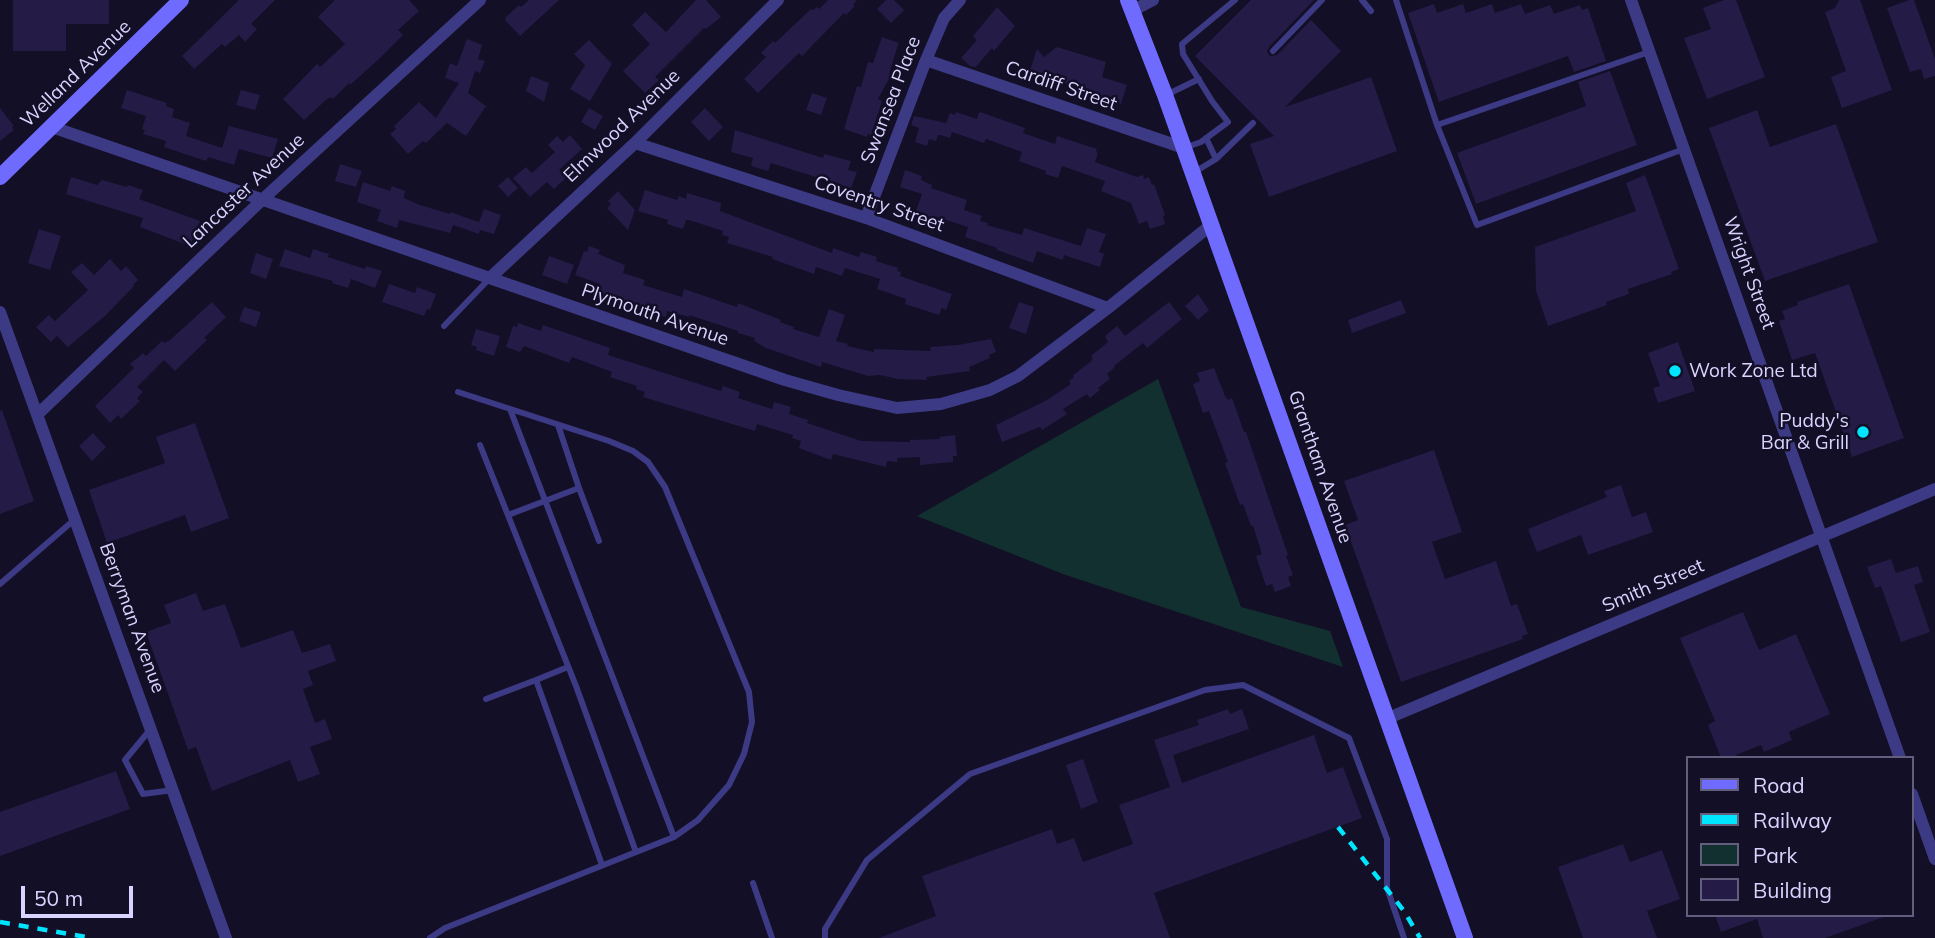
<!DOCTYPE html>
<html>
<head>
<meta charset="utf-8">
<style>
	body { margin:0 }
	#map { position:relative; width:1935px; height:938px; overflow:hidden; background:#130f26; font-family:Mulish,sans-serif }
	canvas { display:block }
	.legend { position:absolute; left:1686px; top:756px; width:228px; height:161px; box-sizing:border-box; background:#130f26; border:2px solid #625e7d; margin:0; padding:9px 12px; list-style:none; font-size:21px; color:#d9d4ff }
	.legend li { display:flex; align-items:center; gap:14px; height:35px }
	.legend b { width:35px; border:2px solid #625e7d }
	.scale { position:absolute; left:21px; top:886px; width:112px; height:32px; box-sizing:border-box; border:4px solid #d9d4ff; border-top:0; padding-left:9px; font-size:21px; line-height:24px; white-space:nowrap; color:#d9d4ff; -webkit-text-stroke:5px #130f26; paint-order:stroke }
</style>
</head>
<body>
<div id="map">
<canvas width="1935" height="938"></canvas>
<ul class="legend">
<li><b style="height:9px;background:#6f6bff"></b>Road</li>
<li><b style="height:9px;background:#00e5ff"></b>Railway</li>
<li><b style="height:19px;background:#12302f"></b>Park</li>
<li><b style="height:19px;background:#241b47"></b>Building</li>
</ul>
<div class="scale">50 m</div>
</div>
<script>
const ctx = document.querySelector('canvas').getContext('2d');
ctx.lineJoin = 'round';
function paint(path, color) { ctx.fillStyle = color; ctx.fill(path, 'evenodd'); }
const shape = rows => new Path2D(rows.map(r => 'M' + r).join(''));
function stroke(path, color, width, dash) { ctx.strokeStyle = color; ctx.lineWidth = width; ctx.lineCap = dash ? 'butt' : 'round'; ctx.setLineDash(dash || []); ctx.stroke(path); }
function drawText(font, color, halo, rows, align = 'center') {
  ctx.font = font + ' Mulish,sans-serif'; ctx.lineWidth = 5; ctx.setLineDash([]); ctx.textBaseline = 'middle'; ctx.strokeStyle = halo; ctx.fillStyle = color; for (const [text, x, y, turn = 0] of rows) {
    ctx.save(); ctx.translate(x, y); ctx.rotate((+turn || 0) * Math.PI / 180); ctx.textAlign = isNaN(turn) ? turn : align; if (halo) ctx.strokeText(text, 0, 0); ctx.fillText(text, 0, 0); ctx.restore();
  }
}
paint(shape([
	[1158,379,1241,607,1330,631,1343,667,1063,574,917,516]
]), '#12302f');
paint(shape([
	[13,0,109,0,109,24,66,24,66,51,13,51],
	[239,0,275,0,251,24,257,29,245,42,239,35,225,47,222,44,194,69,182,56],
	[335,0,409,0,419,11,398,30,403,35,379,59,350,85,349,83,333,99,331,97,327,99,304,120,283,99,317,64,320,67,345,44,318,17],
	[529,0,559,0,520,36,505,20,506,17,519,5,521,7],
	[696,0,706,0,721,17,706,29,704,28,655,77,659,80,645,93,623,71,650,44,632,25,645,12,666,32],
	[828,0,857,0,853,5,855,6,846,15,844,13,802,56,799,53,758,93,744,79,766,57,761,53,773,41,775,43,811,9,813,10,817,7,819,9],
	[886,0,894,0,904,10,891,23,877,9],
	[1251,0,1314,0,1269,47,1267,52,1270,56,1277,55,1311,20,1341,51,1285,107,1371,77,1397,151,1269,197,1250,144,1274,136,1195,56],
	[1724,0,1736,0,1765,77,1707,99,1684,38,1711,29,1703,8],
	[1839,0,1860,0,1892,90,1842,108,1831,77,1846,71,1825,12,1835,8],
	[1909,0,1914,0,1935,59,1935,76,1924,79,1921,69,1910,72,1887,8],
	[1434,4,1437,13,1463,4,1466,13,1492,4,1495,13,1521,4,1525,14,1550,5,1554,14,1580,5,1582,10,1588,8,1606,61,1574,72,1568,56,1439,102,1408,13],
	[997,7,1015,26,994,51,992,48,976,67,970,66,961,58,977,40,973,36],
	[882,37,899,43,898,45,889,74,891,75,878,99,882,101,871,135,868,134,867,137,844,129,857,86,861,87,868,62,873,63],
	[467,39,482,45,478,59,485,61,480,73,475,71,468,93,486,106,466,136,447,123,426,143,423,141,408,154,390,134,396,129,394,126,419,102,436,118,459,83,445,78,450,63,457,66],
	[589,40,612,64,590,101,570,89,585,65,574,54],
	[1057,47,1106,62,1102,77,1127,85,1121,104,1030,70,1037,49,1044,57],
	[1610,71,1637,145,1476,204,1457,153,1586,106,1578,82],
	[531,76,549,83,544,102,526,91],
	[127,90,167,103,166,106,174,109,172,117,190,123,186,136,222,148,229,126,278,139,272,158,239,149,234,165,208,157,206,161,164,147,166,141,143,134,145,130,142,129,146,116,121,108],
	[241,90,260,95,255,110,236,105],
	[812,93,827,98,821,115,806,110],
	[0,108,14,126,12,127,14,130,0,141],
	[589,108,603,116,595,130,581,122],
	[705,108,723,127,709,141,691,122],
	[1757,110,1770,147,1836,124,1878,242,1765,281,1709,128],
	[956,112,977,119,979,112,983,113,1025,128,1023,133,1055,144,1057,136,1097,149,1096,152,1098,153,1095,162,1137,177,1143,175,1144,179,1149,177,1152,185,1154,184,1165,215,1163,216,1165,224,1150,229,1147,221,1139,224,1131,203,1101,191,1105,181,1062,166,1058,178,1045,174,1046,171,1019,161,1022,152,986,139,984,143,952,132,950,138,940,135,938,135,936,141,929,139,927,146,915,142,919,128,911,125,914,116,946,123,950,113,955,115],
	[735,130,823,158,824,154,851,161,848,170,857,172,851,188,771,163,768,171,754,167,751,165,753,158,731,152],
	[570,135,582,149,559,170,566,178,554,189,547,182,530,197,513,178,526,167,532,173,555,152,548,145,557,136,563,142],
	[340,164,362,171,356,187,335,181],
	[905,170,922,176,921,180,932,185,931,188,967,200,964,210,982,216,980,221,988,223,987,225,1022,235,1024,228,1081,246,1087,228,1106,234,1099,252,1104,254,1100,267,1064,255,1063,260,1037,251,1033,263,997,250,997,248,965,237,968,227,934,216,916,227,921,212,916,211,922,194,900,187],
	[1645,175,1679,269,1671,272,1672,274,1628,289,1629,294,1606,302,1607,305,1548,326,1536,291,1535,247,1636,211,1626,183],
	[71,177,97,185,102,180,127,187,128,185,143,190,139,199,200,221,190,246,140,227,143,218,66,194],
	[508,177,518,188,508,197,498,186],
	[363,182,390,191,392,186,405,191,404,198,420,205,450,214,450,212,479,222,484,209,501,215,494,234,480,230,479,234,453,225,450,233,399,220,397,228,377,221,381,210,357,202],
	[645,190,677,200,679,196,686,199,687,193,721,203,720,211,832,253,833,248,859,257,861,252,877,257,876,261,898,268,897,271,901,272,900,276,952,294,946,310,942,308,939,315,905,304,906,299,877,289,880,279,845,268,842,276,816,267,814,274,772,259,773,257,727,243,729,237,722,235,723,231,689,220,686,220,683,229,667,224,668,220,638,211],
	[618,191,635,210,628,230,607,208,611,204,608,201],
	[39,229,61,236,50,270,28,263],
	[589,246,600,250,598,254,625,265,623,273,645,280,643,285,682,297,684,289,737,307,738,303,781,320,780,322,794,327,793,329,819,337,829,309,845,315,836,341,848,344,847,346,874,352,874,349,931,351,930,347,958,345,991,339,996,352,989,355,990,358,969,367,970,371,926,377,927,380,898,379,880,375,868,376,822,362,821,367,766,348,754,341,755,338,738,333,738,331,689,315,689,317,667,311,666,317,597,295,600,284,575,275,584,251,587,252],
	[285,249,310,258,313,249,329,254,328,257,365,269,366,266,382,271,375,288,351,279,348,288,332,283,333,281,279,266],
	[256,253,273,259,266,279,250,273],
	[549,256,574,265,567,284,542,275],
	[110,259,121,271,126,266,138,280,133,285,134,286,106,315,68,347,57,336,51,342,36,327,49,315,55,321,88,290,71,272,82,263,94,275],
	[389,284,415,293,417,287,436,294,430,310,427,309,424,316,382,302],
	[1849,284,1904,438,1852,457,1815,353,1792,360,1779,321,1785,319,1782,311,1798,305,1797,302],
	[1198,294,1209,310,1198,320,1185,306],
	[1401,300,1406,313,1352,333,1348,320],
	[212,302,226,317,204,338,207,340,175,371,164,360,137,387,143,392,137,398,140,401,121,419,118,415,110,423,95,406,134,368,130,364,143,353,146,356,162,341,164,343,170,340],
	[1019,302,1034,307,1026,334,1009,328],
	[1169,302,1182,319,1147,348,1143,343,1114,366,1115,367,1107,374,1110,379,1098,388,1100,390,1090,398,1087,394,1063,409,1067,414,1042,430,1040,427,1002,442,996,425,1047,400,1071,384,1069,381,1074,377,1073,375,1089,363,1093,359,1091,356,1108,342,1105,336,1117,326,1125,336],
	[244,307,261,312,256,327,239,321],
	[518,323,541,331,543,325,610,348,608,355,721,391,723,386,740,392,738,398,772,409,774,402,791,407,789,414,808,420,807,423,861,441,910,442,910,440,940,439,939,437,955,435,957,456,953,456,953,462,920,465,920,457,897,458,897,462,887,461,886,467,833,454,831,460,799,448,801,441,792,438,793,435,757,424,755,431,643,397,645,392,636,389,637,386,610,377,612,372,572,357,569,363,524,346,520,352,506,347,513,326,517,327],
	[476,329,500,336,494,356,476,350,477,347,471,345],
	[1678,342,1695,391,1658,403,1653,388,1660,386,1648,353],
	[1214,368,1225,396,1228,400,1232,398,1244,432,1246,432,1288,555,1286,556,1293,575,1288,577,1291,586,1275,592,1272,584,1266,586,1256,556,1262,554,1253,526,1251,526,1243,504,1240,505,1225,463,1228,462,1209,411,1203,413,1193,384,1200,381,1197,373],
	[2,410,34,501,0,514,0,411],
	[195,423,229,518,191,532,185,515,107,543,89,490,165,463,156,437],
	[93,433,106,447,92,461,79,446],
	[1434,450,1462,532,1432,542,1445,579,1496,561,1511,606,1517,604,1528,634,1522,636,1523,639,1401,682,1345,525,1358,520,1344,481],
	[1621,485,1632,517,1646,512,1653,532,1588,555,1581,535,1537,552,1528,529,1607,497,1604,491],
	[1891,559,1896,573,1918,566,1923,582,1914,585,1930,632,1901,642,1881,586,1875,588,1867,567],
	[196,593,203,611,225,604,241,648,293,630,302,653,330,644,336,661,308,671,313,685,303,689,315,723,325,719,332,739,310,747,320,774,298,782,290,760,212,791,196,747,188,750,146,632,171,623,164,605],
	[1743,612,1759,650,1796,634,1830,714,1789,732,1792,740,1764,752,1761,745,1736,755,1737,758,1721,758,1708,725,1715,721,1680,638],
	[1228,709,1230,714,1242,709,1249,729,1173,755,1182,783,1314,735,1327,773,1343,767,1362,818,1154,893,1170,938,879,938,936,916,922,876,1052,829,1057,844,1074,838,1083,862,1133,844,1119,805,1170,787,1154,740,1199,725,1197,720],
	[1083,759,1098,802,1081,809,1066,765],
	[116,771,130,809,0,856,0,812],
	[1623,844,1630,862,1662,850,1680,899,1647,911,1657,938,1583,938,1558,867],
	[1715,915,1884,915,1884,917,1825,938,1763,938,1757,919,1721,932]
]), '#241b47');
stroke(shape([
	[1362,0,1371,11],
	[1396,0,1437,125],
	[1273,51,1322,0],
	[1649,52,1437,125,1477,225,1684,149],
	[1166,95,1199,79],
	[1184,148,1201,142,1228,122,1212,101,1183,54,1182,44,1235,0],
	[1216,159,1253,123],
	[1193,173,1216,159,1206,138],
	[444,326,489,279],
	[510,409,674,837],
	[480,445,576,686,636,852],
	[579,488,599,541],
	[508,515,579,488,558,425],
	[0,584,74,520],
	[568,667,536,680,602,865],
	[486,699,536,680],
	[149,731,125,760,143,794,173,790],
	[753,883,772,938],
	[430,938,445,928,674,837,698,820,729,785,744,754,752,722,749,692,665,487,648,462,633,451,609,441,458,392],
	[825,938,825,929,867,860,970,774,1205,690,1243,685,1349,738,1387,839,1387,888,1404,938]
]), '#3d3a85', 6);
stroke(shape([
	[1631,0,1900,758],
	[1132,11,1153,0],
	[926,60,1184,148],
	[52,127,785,380,838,395,897,408,941,404,990,390,1018,376,1108,308,1211,225],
	[635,143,866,218,1108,308],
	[866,218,926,60,944,18,960,0],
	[491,277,635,143,778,0],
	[0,312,226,938],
	[38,414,263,199,480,0],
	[1386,719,1935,489],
	[1912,794,1935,859]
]), '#3d3a85', 12);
stroke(shape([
	[1128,0,1165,95,1465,938],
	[0,177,181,0]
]), '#6f6bff', 16);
stroke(shape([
	[1338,827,1404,911,1420,938],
	[0,922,92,938]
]), '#00e5ff', 4.5, [10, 9]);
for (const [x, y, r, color] of [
	[1675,371,7,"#00e5ff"],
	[1863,432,7,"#00e5ff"]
]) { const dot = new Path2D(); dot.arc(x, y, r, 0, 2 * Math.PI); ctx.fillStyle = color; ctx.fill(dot); stroke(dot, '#130f26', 2.5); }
drawText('19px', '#d9d4ff', '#130f26', [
	["Welland Avenue",76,74,-44],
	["Cardiff Street",1061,86,19],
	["Swansea Place",891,100,-69],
	["Elmwood Avenue",622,126,-44],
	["Lancaster Avenue",244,191,-43],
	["Coventry Street",879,204,19],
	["Wright Street",1749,273,70],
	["Plymouth Avenue",655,315,19],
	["Grantham Avenue",1320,467,71],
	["Smith Street",1653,586,-23],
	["Berryman Avenue",132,618,70]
]);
drawText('19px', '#d9d4ff', '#130f26', [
	["Work Zone Ltd",1689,371],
	["Puddy's",1849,421,"right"],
	["Bar & Grill",1849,443,"right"]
], 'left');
</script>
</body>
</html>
